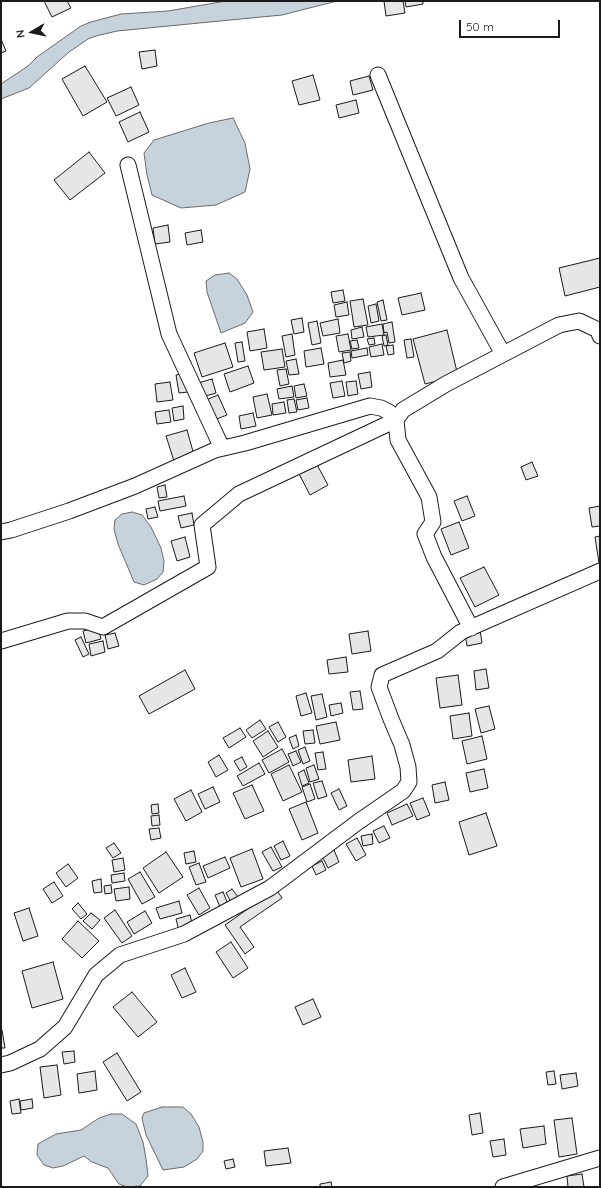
<!DOCTYPE html>
<html>
<head>
<meta charset="utf-8">
<style>
	body { margin:0 }
	#map { position:relative; width:601px; height:1188px; overflow:hidden; background:#fff; font-family:Quicksand,sans-serif }
	canvas { display:block }
	.frame { position:absolute; inset:0; border:2px solid #1a1a1a; pointer-events:none }
	.north { position:absolute; left:12px; top:12px; width:40px; height:40px; -webkit-text-stroke:3px #fff; paint-order:stroke; rotate:261deg; font-size:11px; font-weight:700; line-height:16px; text-align:center; color:#1a1a1a }
	.north::after { content:''; display:block; margin:auto; width:14px; height:18px; background:#1a1a1a; clip-path:polygon(50% 0,100% 100%,50% 72%,0 100%) }
	.scale { position:absolute; left:459px; top:20px; width:101px; height:18px; box-sizing:border-box; border:2px solid #1a1a1a; border-top:0; padding-left:5px; font-size:12px; line-height:14px; white-space:nowrap; color:#1a1a1a; -webkit-text-stroke:3px #fff; paint-order:stroke }
</style>
</head>
<body>
<div id="map">
<canvas width="601" height="1188"></canvas>
<div class="frame"></div>
<div class="north">N</div>
<div class="scale">50 m</div>
</div>
<script>
const ctx = document.querySelector('canvas').getContext('2d');
ctx.lineJoin = 'round';
function paint(path, color) { ctx.fillStyle = color; ctx.fill(path, 'evenodd'); }
const shape = rows => new Path2D(rows.map(r => 'M' + r).join(''));
function stroke(path, color, width, dash) { ctx.strokeStyle = color; ctx.lineWidth = width; ctx.lineCap = dash ? 'butt' : 'round'; ctx.setLineDash(dash || []); ctx.stroke(path); }
const water = shape([
	[226,1,337,1,282,15,117,31,96,36,88,39,69,52,29,88,1,99,1,84,28,66,37,57,81,26,91,22,121,14,168,11,226,1],
	[233,118,245,143,250,169,245,192,216,205,181,208,152,195,147,175,144,153,154,140,209,123,233,118],
	[229,273,237,279,247,295,253,312,245,323,221,333,207,292,206,281,215,275,229,273],
	[132,512,142,515,151,527,161,548,164,561,163,572,157,579,144,585,134,582,118,544,114,529,115,520,122,514,132,512],
	[162,1107,183,1107,191,1114,199,1127,203,1142,203,1151,197,1159,184,1167,163,1170,146,1135,142,1118,144,1113,162,1107],
	[111,1114,122,1114,136,1124,143,1142,146,1159,148,1176,140,1186,127,1187,119,1184,108,1168,92,1162,84,1156,63,1166,53,1168,44,1165,37,1155,38,1144,56,1134,81,1130,99,1118,111,1114]
]);
paint(water, '#c6d2dc');
stroke(water, '#6a6a6a', 1);
const building = shape([
	[44,1,67,1,71,8,52,17,44,1],
	[384,1,403,1,405,13,386,16,384,1],
	[405,1,423,1,423,4,406,7,405,1],
	[1,39,6,51,1,53,1,39],
	[155,50,157,66,142,69,139,52,155,50],
	[85,66,107,102,83,116,62,79,85,66],
	[313,75,320,100,299,105,292,81,313,75],
	[369,76,373,90,353,95,350,81,369,76],
	[131,87,139,105,116,116,107,98,131,87],
	[356,100,359,113,339,118,336,105,356,100],
	[140,112,149,132,128,142,119,122,140,112],
	[89,152,105,173,70,200,54,180,89,152],
	[168,225,170,242,155,244,153,228,168,225],
	[201,230,203,242,187,245,185,233,201,230],
	[600,258,600,287,565,296,559,268,600,258],
	[343,290,345,301,333,303,331,292,343,290],
	[421,293,425,310,402,315,398,298,421,293],
	[363,299,368,325,354,327,350,301,363,299],
	[383,300,387,320,381,321,377,302,383,300],
	[347,302,349,315,336,317,334,305,347,302],
	[376,304,379,321,371,323,368,306,376,304],
	[302,318,304,332,294,334,291,320,302,318],
	[338,319,340,333,323,336,320,323,338,319],
	[317,321,321,343,312,345,308,323,317,321],
	[392,322,395,342,389,343,387,332,384,333,383,324,392,322],
	[382,324,384,335,368,337,366,327,382,324],
	[362,327,364,337,352,339,351,330,362,327],
	[264,329,267,348,250,351,247,332,264,329],
	[447,330,458,376,425,384,413,339,447,330],
	[292,334,295,355,286,357,282,336,292,334],
	[348,334,351,350,339,352,336,336,348,334],
	[386,335,388,345,384,346,382,336,386,335],
	[374,338,375,344,369,345,367,339,374,338],
	[411,339,414,357,407,358,404,340,411,339],
	[357,340,359,348,352,349,350,341,357,340],
	[242,342,245,361,238,362,235,343,242,342],
	[225,343,233,367,202,377,194,353,225,343],
	[382,344,384,355,371,357,369,347,382,344],
	[393,345,394,354,388,355,386,346,393,345],
	[321,348,324,364,306,367,304,351,321,348],
	[367,348,368,355,352,358,351,351,367,348],
	[282,349,285,367,264,370,261,352,282,349],
	[350,352,351,361,344,363,342,353,350,352],
	[296,359,299,374,289,375,286,361,296,359],
	[343,360,346,375,330,377,328,363,343,360],
	[248,366,254,383,230,392,224,374,248,366],
	[286,369,289,384,280,386,277,370,286,369],
	[370,372,372,387,361,389,358,374,370,372],
	[186,373,188,392,179,393,176,375,186,373],
	[212,379,216,393,202,397,198,383,212,379],
	[342,381,345,396,333,398,330,383,342,381],
	[356,381,358,394,348,396,346,382,356,381],
	[170,382,173,400,157,402,155,384,170,382],
	[304,384,307,396,296,398,294,386,304,384],
	[292,386,294,397,279,399,277,389,292,386],
	[267,394,272,415,257,418,253,397,267,394],
	[218,395,227,415,214,420,206,400,218,395],
	[307,398,309,408,298,410,296,400,307,398],
	[294,399,297,412,289,413,287,400,294,399],
	[284,402,286,413,273,415,272,404,284,402],
	[183,406,184,419,174,421,172,408,183,406],
	[169,410,171,422,157,424,155,412,169,410],
	[253,413,256,426,241,429,239,416,253,413],
	[187,430,194,455,174,461,166,436,187,430],
	[315,461,328,485,310,495,297,470,315,461],
	[532,462,538,476,526,480,521,467,532,462],
	[165,485,167,497,159,498,157,487,165,485],
	[184,496,186,506,160,511,158,501,184,496],
	[467,496,475,516,462,521,454,501,467,496],
	[600,506,600,526,592,527,589,508,600,506],
	[155,507,158,517,148,519,146,509,155,507],
	[192,513,194,525,181,528,178,516,192,513],
	[459,522,469,548,451,555,441,529,459,522],
	[600,536,600,563,599,563,595,537,600,536],
	[185,537,190,557,177,561,171,541,185,537],
	[484,567,499,595,475,607,460,578,484,567],
	[98,627,101,639,86,643,83,631,98,627],
	[480,630,482,643,467,646,465,633,480,630],
	[368,631,371,651,352,654,349,634,368,631],
	[115,633,119,646,108,649,105,635,115,633],
	[81,637,89,654,83,657,75,640,81,637],
	[103,641,105,652,91,656,89,644,103,641],
	[346,657,348,672,329,674,327,660,346,657],
	[486,669,489,688,476,690,474,671,486,669],
	[185,670,195,689,149,714,139,696,185,670],
	[458,675,462,705,440,708,436,678,458,675],
	[360,691,363,709,353,710,350,692,360,691],
	[306,693,312,713,301,716,296,696,306,693],
	[322,694,327,717,316,720,311,696,322,694],
	[341,703,343,713,331,716,329,705,341,703],
	[489,706,495,729,481,733,475,709,489,706],
	[469,713,472,736,453,739,450,716,469,713],
	[260,720,266,729,252,738,246,730,260,720],
	[278,722,286,737,278,742,269,727,278,722],
	[336,722,340,740,320,744,316,726,336,722],
	[240,728,246,737,229,748,223,738,240,728],
	[313,730,315,743,305,744,303,731,313,730],
	[268,731,278,747,263,757,253,741,268,731],
	[296,735,299,746,293,749,289,738,296,735],
	[482,736,487,759,467,764,462,741,482,736],
	[305,747,310,761,303,764,298,750,305,747],
	[282,749,289,762,269,773,262,760,282,749],
	[296,751,301,762,293,766,288,754,296,751],
	[323,752,326,769,318,770,315,753,323,752],
	[219,755,228,770,216,777,208,762,219,755],
	[372,756,375,779,351,782,348,760,372,756],
	[242,757,247,767,240,771,234,761,242,757],
	[259,763,265,774,243,786,237,776,259,763],
	[289,765,302,792,283,801,271,774,289,765],
	[314,765,319,779,310,782,306,768,314,765],
	[484,769,488,788,470,792,466,773,484,769],
	[304,770,309,783,302,786,298,773,304,770],
	[322,781,327,796,318,799,313,783,322,781],
	[445,782,449,800,435,803,432,785,445,782],
	[310,784,315,799,307,802,302,787,310,784],
	[252,785,264,811,245,819,233,793,252,785],
	[213,787,220,802,205,809,198,794,213,787],
	[339,789,347,806,339,810,331,793,339,789],
	[191,790,202,812,186,821,174,799,191,790],
	[423,798,430,815,417,820,410,803,423,798],
	[306,802,318,833,302,840,289,809,306,802],
	[158,804,159,813,152,814,151,805,158,804],
	[407,804,413,816,392,825,387,813,407,804],
	[486,813,497,846,469,855,459,822,486,813],
	[159,815,160,825,152,826,151,816,159,815],
	[384,826,390,838,379,843,373,831,384,826],
	[159,828,161,838,151,840,149,829,159,828],
	[372,834,373,844,363,846,361,836,372,834],
	[357,838,366,855,356,861,346,844,357,838],
	[283,841,290,856,281,860,274,846,283,841],
	[114,843,121,853,113,858,106,848,114,843],
	[271,847,282,867,273,871,262,852,271,847],
	[252,849,263,879,241,887,230,858,252,849],
	[334,850,339,862,328,868,322,856,334,850],
	[194,851,196,862,186,864,184,853,194,851],
	[166,852,183,877,159,893,143,868,166,852],
	[225,857,230,868,208,878,203,866,225,857],
	[123,858,125,870,114,872,112,860,123,858],
	[322,861,326,870,316,875,312,866,322,861],
	[199,863,206,882,196,885,189,867,199,863],
	[68,864,78,878,66,887,56,873,68,864],
	[140,872,155,897,142,904,128,879,140,872],
	[124,873,125,881,112,883,111,875,124,873],
	[101,879,102,892,94,893,92,881,101,879],
	[54,882,63,896,52,903,43,889,54,882],
	[111,885,112,893,105,894,104,886,111,885],
	[129,887,130,899,116,901,114,889,129,887],
	[199,888,210,908,199,915,187,895,199,888],
	[232,889,238,897,231,902,226,893,232,889],
	[276,889,282,898,240,927,254,947,245,954,225,925,276,889],
	[223,892,228,904,220,907,215,895,223,892],
	[179,901,182,913,160,919,156,908,179,901],
	[78,903,87,914,81,919,72,909,78,903],
	[29,908,38,936,23,941,14,913,29,908],
	[115,910,132,936,122,943,104,918,115,910],
	[145,911,152,923,134,934,127,922,145,911],
	[91,913,100,920,92,929,83,921,91,913],
	[190,915,193,927,179,931,176,919,190,915],
	[78,921,99,941,82,958,62,939,78,921],
	[231,942,248,968,233,978,216,952,231,942],
	[53,962,63,999,32,1008,22,971,53,962],
	[185,968,196,992,182,998,171,975,185,968],
	[132,992,157,1022,138,1037,113,1007,132,992],
	[313,999,321,1017,303,1025,295,1007,313,999],
	[1,1030,2,1030,5,1048,1,1048,1,1030],
	[74,1051,75,1062,64,1064,62,1052,74,1051],
	[117,1053,141,1092,127,1101,103,1062,117,1053],
	[57,1065,61,1095,44,1098,40,1067,57,1065],
	[95,1071,97,1090,79,1093,77,1074,95,1071],
	[554,1071,556,1084,548,1085,546,1072,554,1071],
	[576,1073,578,1086,562,1089,560,1075,576,1073],
	[19,1099,21,1113,12,1114,10,1101,19,1099],
	[32,1099,33,1108,21,1110,20,1101,32,1099],
	[480,1113,483,1133,472,1135,469,1115,480,1113],
	[572,1118,577,1154,559,1157,554,1120,572,1118],
	[544,1126,546,1144,523,1148,520,1129,544,1126],
	[504,1139,506,1155,493,1157,490,1141,504,1139],
	[288,1148,291,1163,266,1166,264,1151,288,1148],
	[233,1159,235,1167,226,1169,224,1161,233,1159],
	[582,1174,584,1187,568,1187,567,1176,582,1174],
	[331,1182,332,1187,320,1187,320,1184,331,1182]
]);
paint(building, '#e6e6e6');
stroke(building, '#1a1a1a', 1);
const minor = shape([
	[378,75,461,278,503,354],
	[128,165,169,334,222,448],
	[1,532,11,530,69,511,135,486,215,450,245,443,370,406,381,408,389,412,396,420,239,494,202,525,208,567,103,627,85,621,68,621,1,641],
	[471,628,434,557,425,534,433,522,429,497,398,440,396,420,403,410,446,384,559,325,579,321,598,330,600,336],
	[1,1065,10,1063,40,1049,65,1027,96,975,120,955,184,934,270,888,358,822,403,791,409,782,408,767,402,745,391,719,379,687,382,675,437,651,461,632,600,571],
	[503,1187,600,1158]
]);
stroke(minor, '#1a1a1a', 17);
stroke(minor, '#fff', 15);
</script>
</body>
</html>
